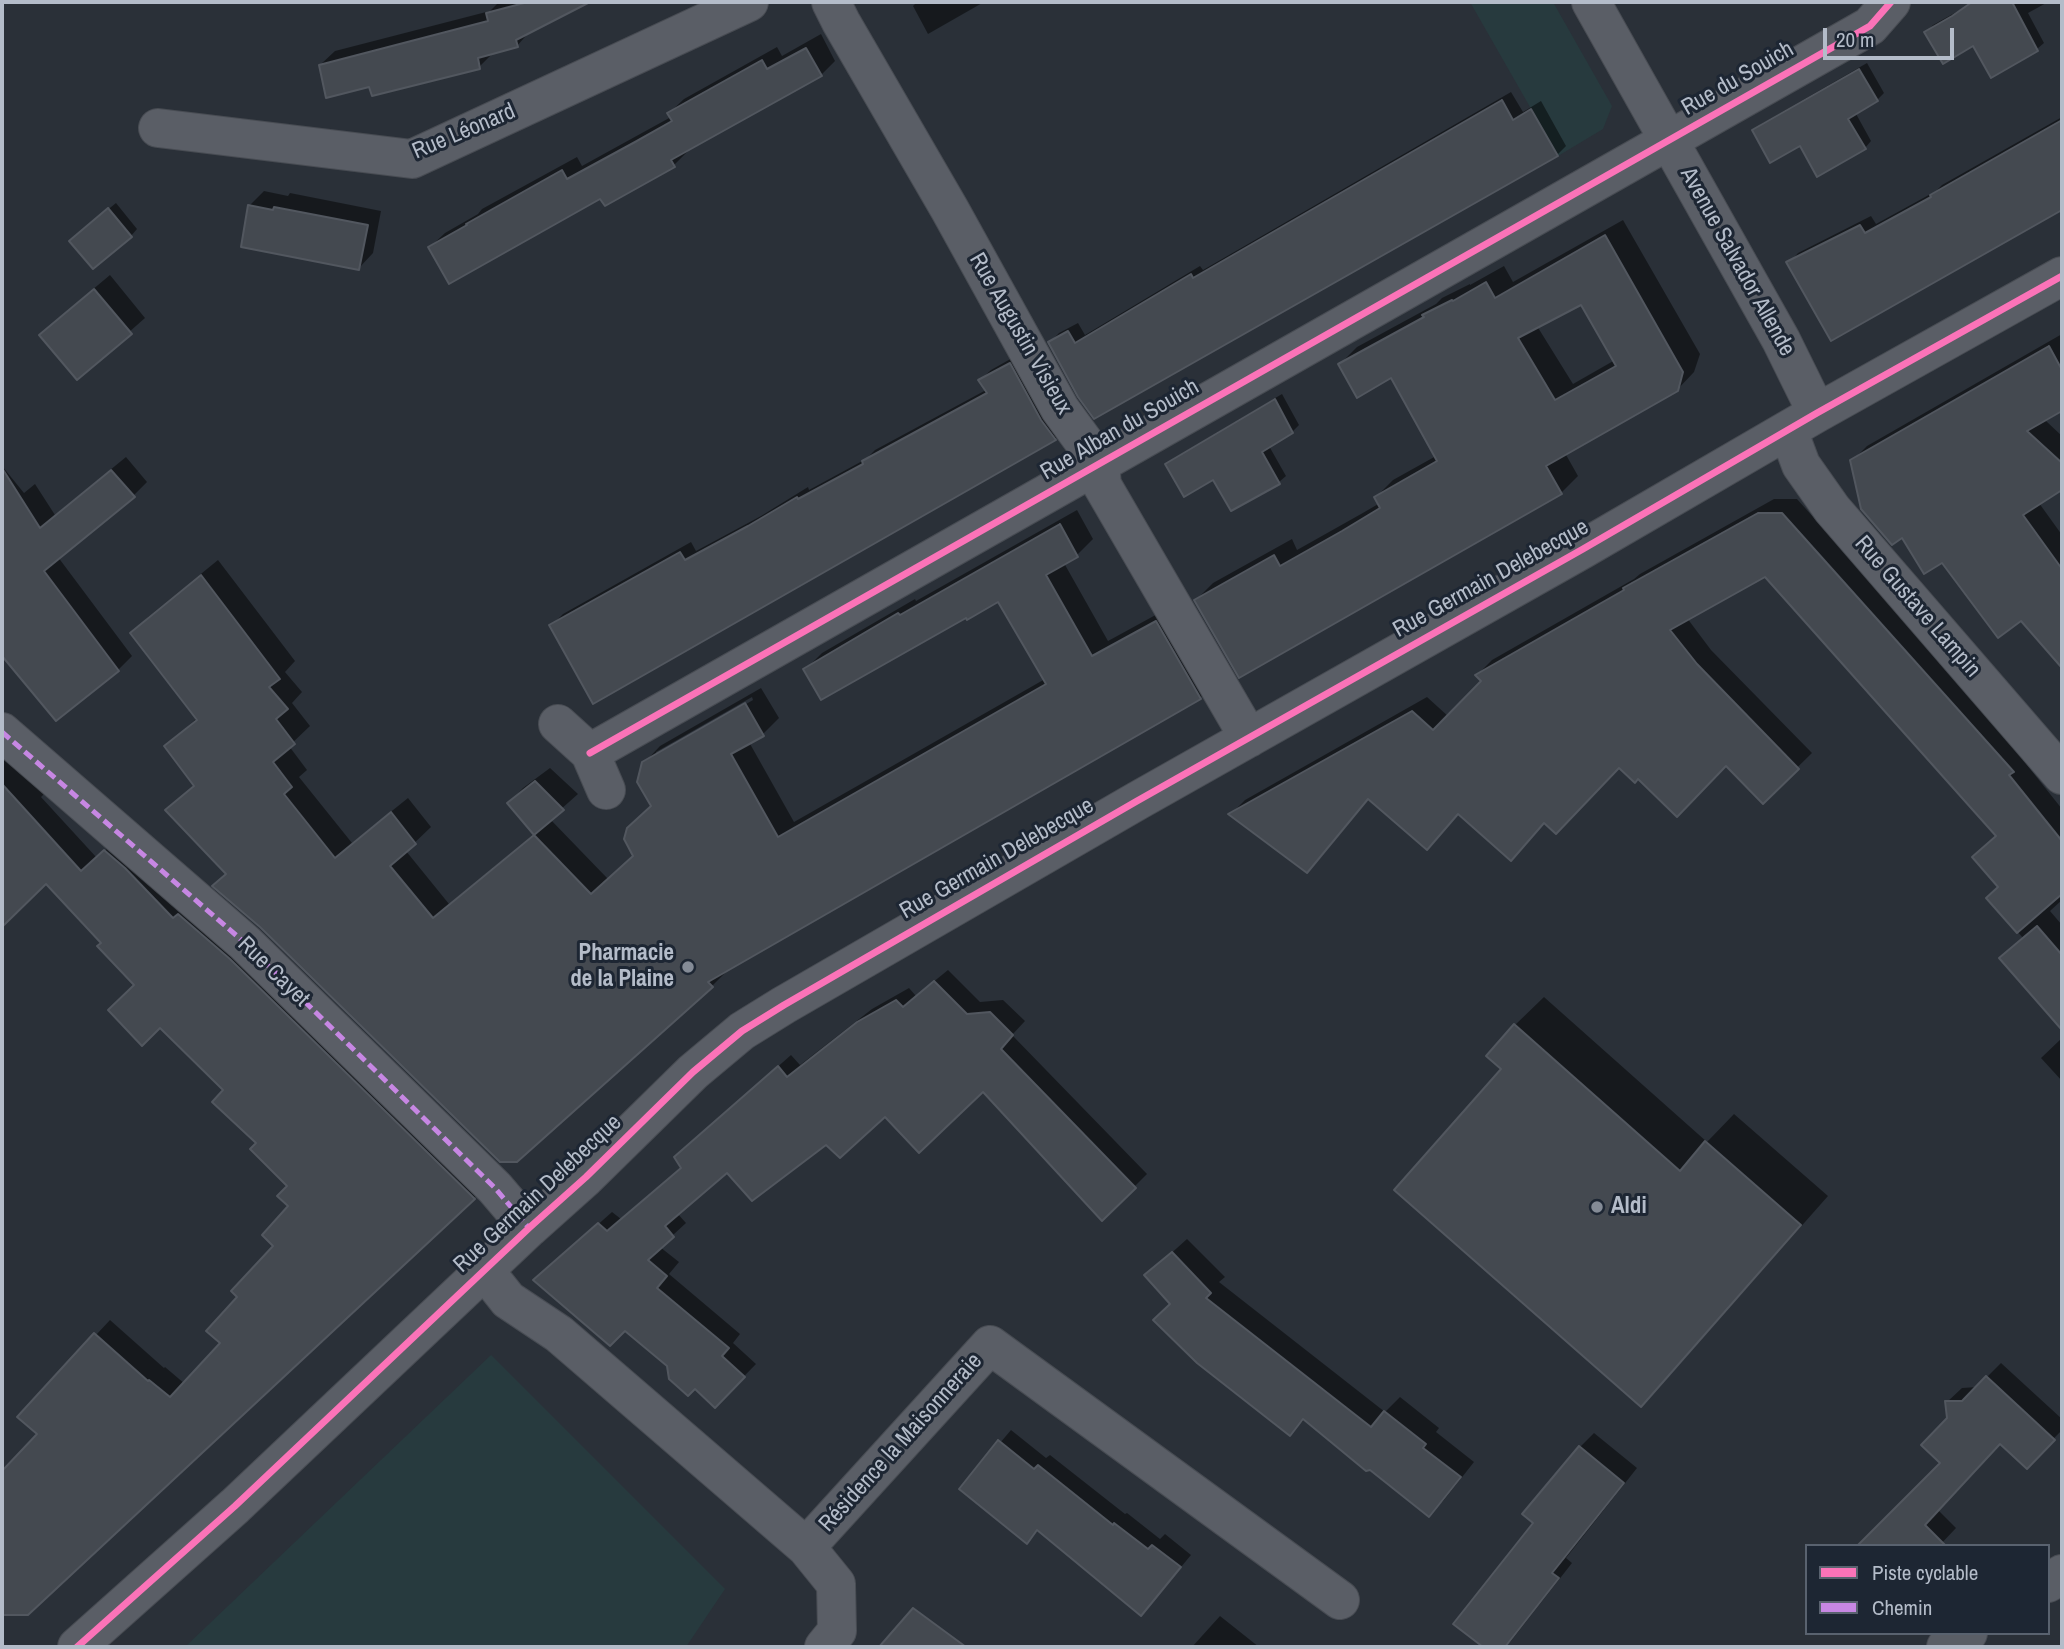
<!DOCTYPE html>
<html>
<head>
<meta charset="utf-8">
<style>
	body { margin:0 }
	#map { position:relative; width:2064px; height:1649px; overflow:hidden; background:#2a3038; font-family:"Archivo Narrow",sans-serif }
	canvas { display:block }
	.frame { position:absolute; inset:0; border:4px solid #b4bcc9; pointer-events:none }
	.legend { position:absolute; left:1805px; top:1544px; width:245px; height:91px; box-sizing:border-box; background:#1d2633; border:2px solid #59626f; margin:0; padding:9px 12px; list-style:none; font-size:21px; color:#b4bcc9 }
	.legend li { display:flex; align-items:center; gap:14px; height:35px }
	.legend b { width:35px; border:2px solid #59626f }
	.scale { position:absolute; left:1823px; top:28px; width:131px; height:32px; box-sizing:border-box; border:4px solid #b4bcc9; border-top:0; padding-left:9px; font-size:21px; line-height:24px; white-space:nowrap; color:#b4bcc9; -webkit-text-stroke:5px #1d2633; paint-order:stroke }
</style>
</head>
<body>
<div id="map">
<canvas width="2064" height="1649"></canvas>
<div class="frame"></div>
<ul class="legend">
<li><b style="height:9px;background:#fb73b8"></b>Piste cyclable</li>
<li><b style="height:9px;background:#c787e3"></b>Chemin</li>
</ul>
<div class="scale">20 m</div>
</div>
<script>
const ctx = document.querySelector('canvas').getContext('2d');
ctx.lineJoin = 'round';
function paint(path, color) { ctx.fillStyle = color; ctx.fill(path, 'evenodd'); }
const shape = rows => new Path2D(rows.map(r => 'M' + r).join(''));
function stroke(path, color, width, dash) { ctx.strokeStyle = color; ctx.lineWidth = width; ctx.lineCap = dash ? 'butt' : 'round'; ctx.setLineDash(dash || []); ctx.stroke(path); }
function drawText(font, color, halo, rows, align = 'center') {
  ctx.font = font + ' "Archivo Narrow",sans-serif'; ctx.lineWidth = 6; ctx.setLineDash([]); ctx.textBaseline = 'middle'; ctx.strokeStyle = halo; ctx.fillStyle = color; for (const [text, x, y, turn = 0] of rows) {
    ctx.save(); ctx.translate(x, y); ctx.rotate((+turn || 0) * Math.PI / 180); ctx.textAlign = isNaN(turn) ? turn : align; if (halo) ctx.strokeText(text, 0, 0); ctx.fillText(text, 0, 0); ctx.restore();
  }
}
paint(shape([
	[1470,2,1553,2,1612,106,1603,129,1558,156],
	[491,1355,725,1589,686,1647,185,1647]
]), '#273a3e');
paint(shape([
	[499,2,586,2,531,30,517,46,494,52,479,67,371,85,320,65,335,51,490,11],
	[917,2,984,2,928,34,913,6],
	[1974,2,2048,2,2028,13,2044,43,2037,49,1974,44,1926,32,1933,25],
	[821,34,835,61,821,75,687,149,688,151,674,165,601,196,430,247,445,233,478,214,482,209,577,157,582,166,651,128,671,117,669,113,684,99,777,47,782,56],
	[1867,63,1884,93,1877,100,1855,112,1871,141,1865,148,1800,144,1754,131,1761,124],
	[1511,92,1523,112,1541,101,1566,146,1557,155,1095,416,1050,342,1059,333,1078,323,1085,335,1200,266,1203,270],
	[2062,117,2062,207,1832,338,1789,263,1798,253,1871,216,1876,224,1936,191,1942,185],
	[264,191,288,196,290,193,381,211,373,253,359,268,250,205],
	[116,203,137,229,131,236,78,234],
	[1623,220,1700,354,1694,372,1677,390,1565,453,1578,476,1561,493,1196,600,1213,583,1292,539,1297,550,1361,514,1380,503,1376,497,1393,480,1436,456,1391,376,1340,364,1357,347,1436,304,1442,298,1470,284,1470,285,1504,266,1513,282],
	[1582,302,1615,360,1573,384,1537,326],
	[110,275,145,318,77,378,41,335,55,321],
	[2062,334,2062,411,2046,421,2062,436,2062,488,2039,503,2062,535,2062,665,2021,619,1942,561,1852,461,1867,446],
	[1021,353,1066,428,1055,439,552,625,563,614,691,542,696,551,761,516,808,487,809,490,866,459,875,450,986,390,980,380,991,370],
	[1282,394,1299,425,1292,432,1269,446,1286,476,1279,482,1214,478,1167,465,1174,458],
	[126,457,147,482,133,496,58,557,132,656,118,670,56,718,2,653,2,466,24,493,35,484,55,515],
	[1774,499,1797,499,2027,756,2023,760,2062,809,2062,900,2050,911,2062,925,2062,1027,2001,958,2023,938,1988,898,2000,887,1997,835,1765,575,1687,618,1711,650,1812,753,1763,801,1726,764,1639,776,1620,766,1545,821,1459,813,1369,798,1322,856,1307,871,1231,814,1245,800,1427,697,1449,717,1484,681,1477,675,1492,660,1634,579,1640,574],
	[1077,510,1093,539,1077,555,1064,563,1108,641,1172,606,1216,682,1200,698,728,970,712,986,227,873,168,810,195,784,166,746,197,718,132,633,148,617,218,560,295,661,285,672,302,692,292,703,310,726,289,746,307,770,299,777,352,843,408,798,431,827,406,851,449,904,535,833,509,803,523,788,550,768,578,794,550,819,608,879,634,855,653,805,644,763,660,746,761,688,779,718,763,734,749,742,794,822,1045,679,998,600,966,615,806,669,822,653,915,599,916,601],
	[752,697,753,700,656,756,656,752],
	[2,737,51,787,41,797,97,858,120,837,489,1184,28,1613,2,1612,2,1516,18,1502,40,1434,96,1335,110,1320,164,1368,165,1367,185,1384,223,1343,240,1297,276,1245,291,1206,289,1186,258,1143,225,1090,136,985,103,942,46,882,2,920],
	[948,970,980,1002,1003,1000,1025,1021,1012,1035,1147,1174,1102,1219,983,1090,886,1115,826,1143,727,1171,677,1213,686,1223,660,1247,679,1262,669,1274,740,1334,733,1343,756,1364,715,1406,549,1268,612,1212,621,1219,683,1167,689,1145,791,1055,800,1065,872,1009,909,988,916,996],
	[1544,997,1707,1142,1734,1114,1828,1196,1669,1376,1641,1405,1503,1069,1515,1025],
	[2062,1038,2062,1081,2041,1058],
	[1187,1239,1225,1277,1219,1282,1385,1412,1400,1397,1439,1428,1436,1432,1474,1462,1444,1500,1429,1515,1305,1419,1290,1433,1147,1275],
	[2001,1363,2062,1419,2062,1430,2027,1466,2001,1442,1938,1510,1956,1528,1939,1546,1860,1546,1942,1463,1948,1418,1947,1402,1962,1388,1977,1387],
	[1011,1430,1046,1458,1050,1455,1125,1514,1127,1513,1160,1539,1165,1534,1191,1555,1152,1602,1039,1529,1027,1541,961,1489],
	[1594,1433,1637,1468,1566,1558,1572,1563,1511,1641,1505,1647,1486,1647,1455,1624,1535,1522,1580,1447],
	[1220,1616,1259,1647,1192,1647]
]), '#0007');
const building = shape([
	[528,2,590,2,516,40,518,47,478,58,480,69,372,96,369,87,326,98,319,65,488,21,486,13,528,2],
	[1972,2,2012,2,2038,51,1991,78,1973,46,1943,64,1924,32,1952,16,1972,2],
	[806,48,822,76,671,160,675,167,605,206,600,199,449,284,428,247,467,225,466,224,562,170,567,179,635,142,672,121,667,113,762,60,767,69,806,48],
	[1859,69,1878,101,1848,119,1866,149,1817,177,1800,146,1770,163,1752,130,1859,69],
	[1502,100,1513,120,1531,109,1558,156,1094,419,1078,397,1048,342,1068,331,1075,343,1191,274,1193,278,1502,100],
	[2062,120,2062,210,1831,341,1786,262,1860,225,1865,233,1931,197,1930,195,2062,120],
	[248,205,273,210,274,207,368,225,359,270,241,247,248,205],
	[108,208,132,237,93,269,69,241,108,208],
	[1605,235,1683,372,1678,391,1546,466,1562,494,1239,678,1194,600,1274,555,1280,566,1342,531,1380,508,1374,497,1437,461,1391,378,1357,398,1338,364,1424,317,1422,315,1452,300,1453,301,1486,282,1495,298,1605,235],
	[1581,305,1616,366,1555,400,1518,338,1581,305],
	[94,289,132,334,77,380,39,335,94,289],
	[2049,346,2062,370,2062,411,2027,431,2062,463,2062,490,2023,515,2062,569,2062,668,2021,621,1998,638,1942,563,1924,574,1902,538,1892,545,1861,509,1850,460,2049,346],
	[1010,363,1041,420,1056,440,593,704,549,625,680,552,685,560,748,526,797,497,798,499,863,464,862,461,987,393,978,380,1010,363],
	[1275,399,1293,433,1262,452,1280,484,1231,511,1213,480,1184,497,1165,464,1275,399],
	[2,468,40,528,111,470,135,497,44,571,119,671,56,721,2,656,2,468],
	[1758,513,1782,513,2014,772,2009,775,2062,841,2062,894,2017,933,1986,898,1998,887,1972,857,1996,836,1765,577,1670,630,1697,664,1799,769,1763,804,1726,766,1677,817,1638,779,1635,783,1619,768,1556,834,1544,823,1511,861,1458,814,1427,850,1368,799,1307,873,1228,814,1412,711,1433,730,1481,681,1475,675,1624,590,1623,588,1758,513],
	[1060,524,1078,557,1046,575,1092,656,1156,621,1201,699,708,982,713,987,517,1162,500,1162,260,927,212,886,226,874,165,810,194,786,164,746,197,720,130,633,201,575,280,679,269,687,288,709,276,719,295,744,273,762,292,787,284,794,335,858,391,812,416,844,390,866,433,918,534,835,591,894,633,856,624,839,627,828,651,806,637,782,642,762,745,703,764,736,731,754,778,837,1046,684,998,602,967,620,966,618,821,700,803,669,898,613,900,615,1060,524],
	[535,781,564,810,534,835,507,803,535,781],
	[2,784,81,871,104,850,125,868,173,918,178,914,230,959,475,1199,28,1615,2,1615,2,1471,37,1434,17,1417,94,1333,148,1381,149,1380,170,1397,220,1343,206,1331,237,1297,231,1291,273,1246,262,1235,288,1206,277,1196,287,1186,250,1149,256,1143,212,1102,223,1090,160,1028,142,1046,108,1010,134,985,97,946,101,943,46,884,2,927,2,784],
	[2037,926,2062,955,2062,1030,1999,958,2037,926],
	[934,981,967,1014,990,1012,1013,1035,1001,1049,1136,1188,1102,1221,983,1092,919,1153,885,1117,840,1158,826,1145,752,1201,727,1173,665,1226,674,1237,648,1260,667,1276,657,1288,729,1348,722,1356,745,1377,715,1408,695,1389,688,1396,669,1379,667,1366,625,1331,610,1346,533,1280,598,1223,607,1231,681,1168,674,1157,778,1066,787,1077,857,1022,896,1000,903,1007,934,981],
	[1514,1024,1680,1171,1705,1141,1801,1225,1641,1407,1394,1190,1501,1069,1486,1056,1514,1024],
	[1172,1252,1211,1293,1206,1298,1371,1427,1384,1411,1426,1444,1423,1448,1461,1477,1429,1517,1370,1470,1366,1471,1303,1419,1290,1436,1197,1363,1153,1320,1170,1304,1144,1275,1172,1252],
	[1986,1376,2055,1440,2027,1469,2000,1444,1925,1525,1946,1546,1857,1546,1940,1463,1921,1445,1947,1418,1945,1401,1962,1401,1986,1376],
	[998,1440,1034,1469,1038,1465,1113,1525,1114,1523,1148,1549,1152,1545,1181,1567,1141,1616,1037,1530,1027,1544,959,1489,998,1440],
	[1579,1446,1624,1483,1552,1573,1559,1578,1505,1647,1483,1647,1453,1624,1533,1523,1522,1514,1579,1446],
	[913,1608,966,1647,879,1647,913,1608]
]);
paint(building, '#444950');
stroke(building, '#52575f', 2);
const minor = shape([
	[831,2,841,22,950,210,1060,409,1100,464,1102,485,1249,738],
	[1591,2,1781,340,1817,413],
	[158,128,412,159,749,2],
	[1788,430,1801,465,1832,509,2062,775],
	[558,724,590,753,606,790],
	[2,732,245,943,495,1188,529,1228],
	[590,753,1870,26,1891,2],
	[485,1271,508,1300,559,1334,806,1547,836,1584,837,1631,824,1647],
	[806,1547,990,1345,1340,1600],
	[2048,1583,2062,1574],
	[77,1647,235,1506,529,1228,586,1177,693,1072,742,1031,784,1005,1137,801,1583,549,1817,413,2062,276],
	[1946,1647,1968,1633]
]);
stroke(minor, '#484c53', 40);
stroke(minor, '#5a5e66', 38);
stroke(shape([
	[2,732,245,943,495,1188,529,1228]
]), '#c787e3', 5, [10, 5]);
stroke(shape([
	[590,753,1870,26,1891,2],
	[77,1647,235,1506,529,1228,586,1177,693,1072,742,1031,784,1005,1137,801,1583,549,1817,413,2062,276]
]), '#fb73b8', 7);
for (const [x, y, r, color] of [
	[688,967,7,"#848b96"],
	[1597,1207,7,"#848b96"]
]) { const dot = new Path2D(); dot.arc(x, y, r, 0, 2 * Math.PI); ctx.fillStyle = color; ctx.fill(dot); stroke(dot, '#1d2633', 2.5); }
drawText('23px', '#b4bcc9', '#1d2633', [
	["Rue du Souich",1738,79,-30],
	["Rue Léonard",464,132,-23],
	["Avenue Salvador Allende",1737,262,61],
	["Rue Augustin Visieux",1020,334,60],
	["Rue Alban du Souich",1120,430,-30],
	["Rue Germain Delebecque",1491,579,-29],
	["Rue Gustave Lampin",1917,607,49],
	["Rue Germain Delebecque",997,859,-30],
	["Rue Cayet",273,972,44],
	["Rue Germain Delebecque",538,1194,-43],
	["Résidence la Maisonneraie",901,1443,-48]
]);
drawText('bold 23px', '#b4bcc9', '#1d2633', [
	["Pharmacie",674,954],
	["de la Plaine",674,980],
	["Aldi",1611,1207,"left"]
], 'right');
</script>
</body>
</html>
